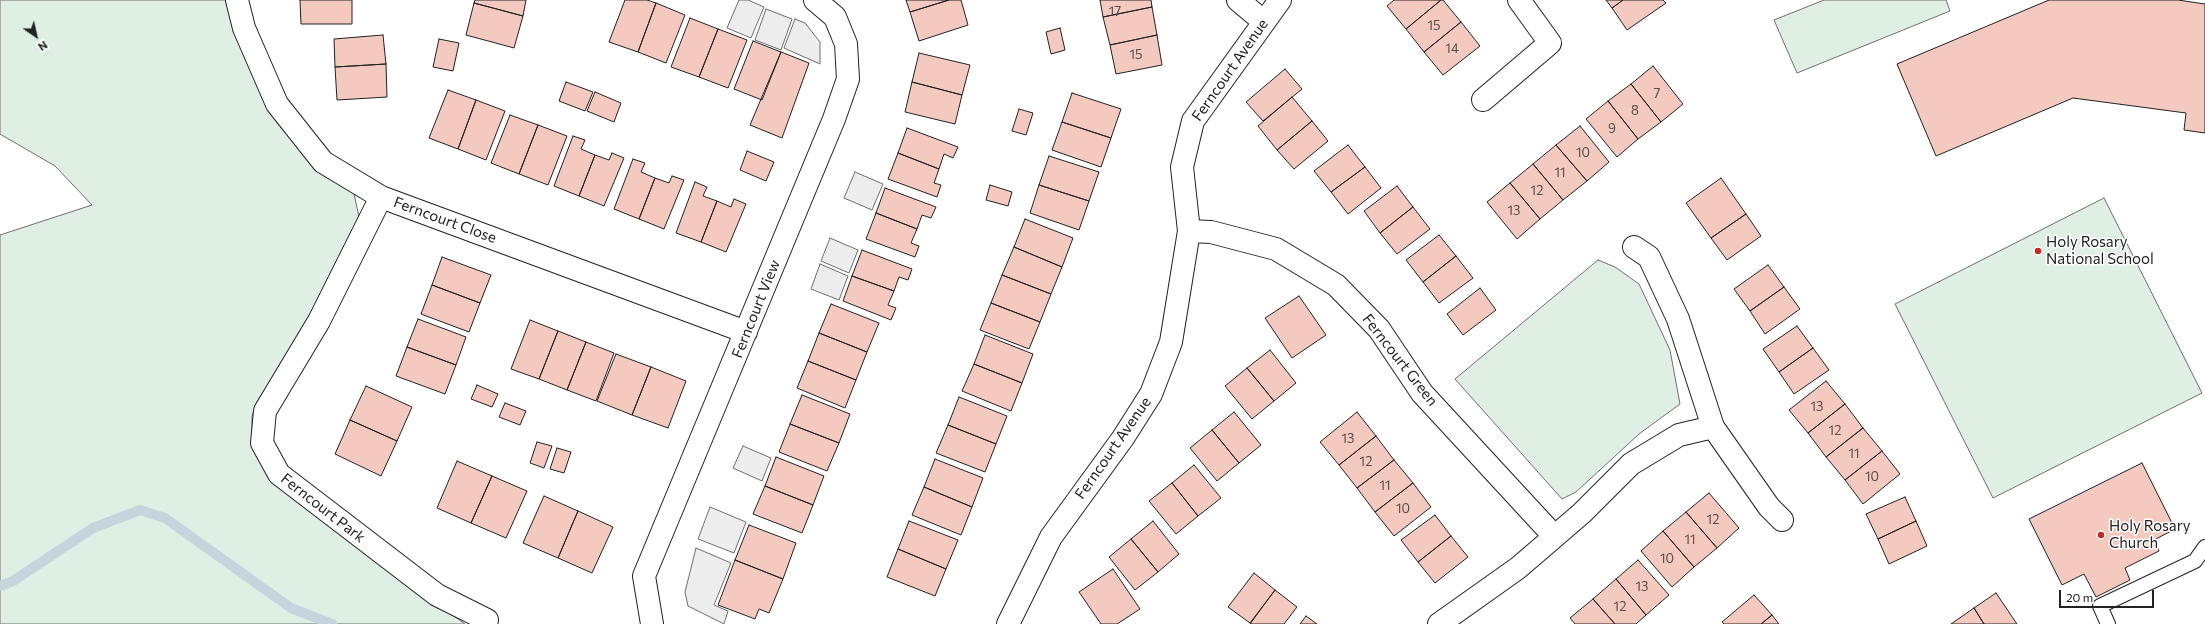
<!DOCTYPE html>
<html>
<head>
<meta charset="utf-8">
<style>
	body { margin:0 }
	#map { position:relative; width:2205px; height:624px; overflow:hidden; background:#fff; font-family:Commissioner,sans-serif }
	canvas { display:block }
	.north { position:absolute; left:16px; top:16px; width:40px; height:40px; -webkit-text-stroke:3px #fff; paint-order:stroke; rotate:146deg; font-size:11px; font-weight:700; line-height:16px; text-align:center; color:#222 }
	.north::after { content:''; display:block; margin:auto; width:14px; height:18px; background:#222; clip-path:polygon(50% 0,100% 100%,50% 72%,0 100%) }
	.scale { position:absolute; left:2059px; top:590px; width:95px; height:18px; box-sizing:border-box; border:2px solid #222; border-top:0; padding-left:5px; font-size:12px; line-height:14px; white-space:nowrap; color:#222; -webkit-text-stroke:3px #fff; paint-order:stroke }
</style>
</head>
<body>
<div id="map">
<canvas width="2205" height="624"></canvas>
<div class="north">N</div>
<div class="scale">20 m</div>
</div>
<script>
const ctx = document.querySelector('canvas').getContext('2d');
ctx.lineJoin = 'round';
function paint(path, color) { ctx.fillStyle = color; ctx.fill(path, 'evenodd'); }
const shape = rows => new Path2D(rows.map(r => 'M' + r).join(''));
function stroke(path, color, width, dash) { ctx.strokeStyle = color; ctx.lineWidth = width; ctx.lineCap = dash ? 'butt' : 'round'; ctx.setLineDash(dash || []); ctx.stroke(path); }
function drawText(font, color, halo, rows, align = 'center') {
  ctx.font = font + ' Commissioner,sans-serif'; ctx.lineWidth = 3; ctx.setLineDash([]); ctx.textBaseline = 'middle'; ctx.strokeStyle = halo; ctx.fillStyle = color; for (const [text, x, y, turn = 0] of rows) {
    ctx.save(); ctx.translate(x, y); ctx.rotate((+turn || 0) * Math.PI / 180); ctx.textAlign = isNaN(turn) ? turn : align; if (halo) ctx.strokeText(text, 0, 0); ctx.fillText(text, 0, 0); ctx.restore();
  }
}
const green = shape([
	[0,0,228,0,236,31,354,194,360,221,313,311,257,402,252,416,252,442,432,600,465,624,0,624,0,235,92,205,55,166,0,134,0,0],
	[1824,0,1946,0,1950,11,1797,73,1774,20,1824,0],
	[2104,198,2202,393,1993,498,1895,304,2104,198],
	[1598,260,1615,267,1639,284,1670,350,1680,404,1639,434,1576,492,1562,499,1455,379,1598,260]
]);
paint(green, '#e0efe3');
stroke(green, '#6f6f6f', 1);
const parking = shape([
	[739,0,748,0,764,7,751,38,727,28,739,0],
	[766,9,792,19,781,50,755,40,766,9],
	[795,19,805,23,820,42,820,64,784,48,795,19],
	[855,172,883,184,872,210,844,198,855,172],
	[830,238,858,250,849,273,821,261,830,238],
	[820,264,848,276,839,300,811,289,820,264],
	[743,446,771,458,762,481,733,468,743,446],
	[710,507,746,522,734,553,698,539,710,507],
	[696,548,731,563,714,605,728,611,724,624,688,606,685,592,696,548]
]);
paint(parking, '#ededed');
stroke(parking, '#6f6f6f', 1);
stroke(shape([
	[0,586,13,581,93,528,140,510,165,518,291,608,332,624]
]), '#c7d3dd', 10);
const building = shape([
	[300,0,352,0,352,24,301,24,300,0],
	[475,0,526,0,523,16,474,3,475,0],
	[625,0,647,0,656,3,638,52,609,42,625,0],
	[906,0,949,0,910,12,906,0],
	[949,0,961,0,968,25,919,41,910,12,949,0],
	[1100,0,1151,0,1152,7,1103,17,1100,0],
	[1394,0,1441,0,1406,29,1387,6,1394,0],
	[1441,0,1443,0,1461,22,1424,52,1406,29,1441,0],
	[1606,0,1623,0,1612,8,1606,0],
	[1623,0,1663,0,1666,3,1627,30,1612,8,1623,0],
	[2049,0,2178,0,2205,4,2205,133,2184,130,2186,113,2073,98,1936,156,1897,64,2049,0],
	[474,3,523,16,514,48,466,35,474,3],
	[656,3,685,15,666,63,638,52,656,3],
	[1152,7,1157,35,1110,45,1103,17,1152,7],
	[690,18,718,29,699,77,671,67,690,18],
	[1461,22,1480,46,1443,75,1424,52,1461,22],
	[1060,28,1065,50,1051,54,1046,32,1060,28],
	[718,29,747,40,728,88,699,77,718,29],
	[383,35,386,64,335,67,334,39,383,35],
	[1157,35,1162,65,1116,74,1110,45,1157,35],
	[439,39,459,43,453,71,433,67,439,39],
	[753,41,781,52,762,100,734,89,753,41],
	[781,52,809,63,782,138,750,125,781,52],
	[919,53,970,65,962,95,912,82,919,53],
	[386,64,387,97,337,100,335,67,386,64],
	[1653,66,1683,104,1661,122,1631,84,1653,66],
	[1285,69,1302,89,1263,121,1246,102,1285,69],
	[566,82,593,92,585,111,559,101,566,82],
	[912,82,962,95,955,124,905,112,912,82],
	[1631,84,1661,122,1638,139,1608,101,1631,84],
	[448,90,476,100,458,149,429,138,448,90],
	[595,92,621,103,614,122,587,111,595,92],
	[1072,93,1121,109,1111,138,1062,122,1072,93],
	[1292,97,1312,121,1277,150,1258,126,1292,97],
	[476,100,505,111,486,160,458,149,476,100],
	[1608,101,1638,139,1617,157,1586,119,1608,101],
	[1019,109,1033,113,1026,135,1012,131,1019,109],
	[510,115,538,125,519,174,491,163,510,115],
	[1312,121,1328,141,1294,169,1277,150,1312,121],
	[1062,122,1111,138,1101,167,1052,150,1062,122],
	[538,125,567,136,548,185,519,174,538,125],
	[1580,126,1609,162,1587,181,1556,145,1580,126],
	[907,128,958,147,953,158,944,154,939,169,898,153,907,128],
	[573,136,585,140,581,149,595,155,579,196,554,186,573,136],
	[1348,145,1365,167,1331,192,1314,171,1348,145],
	[1556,145,1587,181,1563,200,1533,164,1556,145],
	[747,151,774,162,766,181,740,170,747,151],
	[612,153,624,158,604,206,579,196,595,155,609,160,612,153],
	[898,153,939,169,934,183,941,185,937,197,888,179,898,153],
	[1049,156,1099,172,1089,201,1039,185,1049,156],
	[633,159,645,163,641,172,655,178,639,219,614,209,633,159],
	[1533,164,1563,200,1540,219,1510,183,1533,164],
	[1365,167,1381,188,1348,214,1331,192,1365,167],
	[672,176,684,180,664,229,639,219,655,178,669,183,672,176],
	[1721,178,1746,214,1711,238,1686,203,1721,178],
	[695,182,707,187,703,196,717,201,701,242,676,233,695,182],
	[1510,183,1540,219,1517,239,1487,202,1510,183],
	[990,185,1012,192,1008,206,986,200,990,185],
	[1039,185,1089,201,1079,230,1030,213,1039,185],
	[1397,186,1413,207,1380,233,1364,211,1397,186],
	[885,188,936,207,931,218,922,215,917,229,876,213,885,188],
	[734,199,746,204,726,252,701,242,717,201,731,207,734,199],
	[1413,207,1430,229,1397,254,1380,233,1413,207],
	[876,213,917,229,911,243,919,246,915,257,866,239,876,213],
	[1746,214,1761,236,1727,260,1711,238,1746,214],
	[1025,219,1073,238,1062,267,1014,247,1025,219],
	[1439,235,1456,256,1423,282,1406,260,1439,235],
	[1014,247,1062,267,1051,294,1002,275,1014,247],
	[862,250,912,269,908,280,899,277,894,291,852,276,862,250],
	[1456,256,1473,278,1439,303,1423,282,1456,256],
	[442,257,491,275,480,303,432,285,442,257],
	[1768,265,1784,287,1750,311,1734,289,1768,265],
	[1002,275,1051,294,1040,322,991,303,1002,275],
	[852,276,894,291,888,305,896,308,891,320,843,301,852,276],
	[432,285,480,303,469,332,421,314,432,285],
	[1784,287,1800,309,1765,334,1750,311,1784,287],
	[1480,288,1496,310,1463,335,1447,314,1480,288],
	[1299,296,1326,335,1292,358,1265,318,1299,296],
	[991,303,1040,322,1029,349,980,330,991,303],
	[831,304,879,323,867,352,819,333,831,304],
	[418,319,466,337,456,365,407,347,418,319],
	[530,320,558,331,539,379,511,369,530,320],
	[1797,326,1813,348,1779,372,1763,349,1797,326],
	[558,331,586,342,567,390,539,379,558,331],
	[819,333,867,352,856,380,808,361,819,333],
	[985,335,1033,354,1022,383,974,364,985,335],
	[586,342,614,353,596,401,567,390,586,342],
	[407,347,456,365,445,394,396,376,407,347],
	[1813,348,1829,370,1794,394,1779,372,1813,348],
	[1270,350,1296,383,1274,401,1247,368,1270,350],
	[616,354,651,367,632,415,597,401,616,354],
	[808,361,856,380,845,408,797,388,808,361],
	[974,364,1022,383,1011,411,962,391,974,364],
	[651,367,686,381,668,428,632,415,651,367],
	[1247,368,1274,401,1252,419,1225,386,1247,368],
	[1826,381,1845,404,1808,433,1789,410,1826,381],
	[477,385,498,394,492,407,471,399,477,385],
	[366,386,412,407,397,441,350,420,366,386],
	[802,395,850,414,839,443,790,424,802,395],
	[959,397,1007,416,996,444,948,425,959,397],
	[505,403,526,411,520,425,499,417,505,403],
	[1845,404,1863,428,1826,457,1808,433,1845,404],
	[1234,412,1261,445,1239,463,1212,430,1234,412],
	[1357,412,1376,436,1339,465,1320,442,1357,412],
	[350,420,397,441,381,476,335,454,350,420],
	[790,424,839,443,827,471,779,452,790,424],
	[948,425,996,444,985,472,936,453,948,425],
	[1863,428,1882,451,1845,480,1826,457,1863,428],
	[1212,430,1239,463,1217,481,1190,448,1212,430],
	[1376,436,1394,460,1357,488,1339,465,1376,436],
	[537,442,552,446,544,468,530,463,537,442],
	[557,448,571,452,564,473,550,469,557,448],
	[1882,451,1900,474,1863,504,1845,480,1882,451],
	[776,457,824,476,813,505,765,486,776,457],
	[935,459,983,478,972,507,924,487,935,459],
	[1394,460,1413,483,1375,512,1357,488,1394,460],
	[457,461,492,476,471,523,437,508,457,461],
	[2142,463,2175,529,2154,540,2159,551,2125,568,2130,580,2096,597,2084,574,2062,585,2029,519,2142,463],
	[1194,465,1221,498,1198,516,1172,483,1194,465],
	[492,476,527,491,506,538,471,523,492,476],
	[1172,483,1198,516,1176,534,1149,501,1172,483],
	[1413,483,1431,507,1394,536,1375,512,1413,483],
	[765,486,813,505,802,533,753,514,765,486],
	[924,487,972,507,961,535,912,515,924,487],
	[1709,493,1739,528,1717,548,1686,512,1709,493],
	[544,496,578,511,558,558,523,543,544,496],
	[1905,497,1916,521,1878,539,1866,514,1905,497],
	[578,511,613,527,592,573,558,558,578,511],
	[1686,512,1717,548,1694,567,1663,531,1686,512],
	[1435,515,1451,536,1418,562,1401,540,1435,515],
	[909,521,958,540,946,569,898,549,909,521],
	[1153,521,1179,554,1158,572,1131,539,1153,521],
	[1916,521,1927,546,1889,564,1878,539,1916,521],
	[749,525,796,543,783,579,735,560,749,525],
	[1663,531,1694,567,1672,587,1641,551,1663,531],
	[1451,536,1468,557,1435,583,1418,562,1451,536],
	[1131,539,1158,572,1135,590,1109,557,1131,539],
	[898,549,946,569,935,596,887,577,898,549],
	[735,560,783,579,769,613,759,609,755,619,718,605,735,560],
	[1638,560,1669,595,1646,615,1616,579,1638,560],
	[1113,569,1140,609,1117,624,1101,624,1079,592,1113,569],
	[1254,573,1275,590,1250,623,1228,607,1254,573],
	[1616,579,1646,615,1636,624,1615,624,1593,599,1616,579],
	[1275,590,1297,607,1284,624,1250,624,1275,590],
	[1996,593,2017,624,1984,624,1974,608,1996,593],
	[1754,595,1772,615,1761,624,1724,624,1722,622,1754,595],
	[1593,599,1615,624,1575,624,1570,618,1593,599],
	[1974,608,1984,624,1951,624,1974,608],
	[1772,615,1779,624,1761,624,1772,615],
	[1306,616,1317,624,1300,624,1306,616]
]);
paint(building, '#f3c9c0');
stroke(building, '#222', 1);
const lane = shape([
	[2108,624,2100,606,2195,561,2205,547]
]);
const street = shape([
	[237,0,244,28,277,104,323,162,381,197,746,332],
	[1238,0,1263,21],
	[1483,100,1550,43,1519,0],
	[381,197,319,321,265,411,262,443,279,474,437,595,487,620],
	[1189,231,1211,232,1276,249,1336,285,1379,329,1422,393,1554,536],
	[1634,247,1649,257,1678,319,1713,427,1769,507,1782,520],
	[652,624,644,576,834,119,848,79,846,44,835,17,815,0],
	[1008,624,1051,537,1123,438,1151,394,1171,342,1189,231,1182,167,1193,121,1280,0],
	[1439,624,1518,568,1582,513,1631,464,1679,435,1713,427]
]);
stroke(lane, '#222', 16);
stroke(street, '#222', 24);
stroke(lane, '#fff', 14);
stroke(street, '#fff', 22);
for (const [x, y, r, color] of [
	[2038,251,4,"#c62828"],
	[2101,535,4,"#c62828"]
]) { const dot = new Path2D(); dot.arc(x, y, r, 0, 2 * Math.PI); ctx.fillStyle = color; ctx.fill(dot); stroke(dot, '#fff', 1.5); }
drawText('13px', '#564c4a', null, [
	["17",1115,12],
	["15",1434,26],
	["14",1452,49],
	["15",1136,55],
	["7",1657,94],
	["8",1635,111],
	["9",1612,129],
	["10",1583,153],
	["11",1560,173],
	["12",1537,191],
	["13",1514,211],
	["13",1817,407],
	["12",1835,431],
	["13",1348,439],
	["11",1854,454],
	["12",1366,462],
	["10",1872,477],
	["11",1385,486],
	["10",1403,509],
	["12",1713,520],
	["11",1690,540],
	["10",1667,559],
	["13",1642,587],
	["12",1620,607]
]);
drawText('15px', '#222', '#fff', [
	["Ferncourt Avenue",1230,70,-55],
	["Ferncourt Close",445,220,20],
	["Ferncourt View",756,309,-68],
	["Ferncourt Green",1400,360,52],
	["Ferncourt Avenue",1113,448,-55],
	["Ferncourt Park",323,508,38]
]);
drawText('15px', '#222', '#fff', [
	["Holy Rosary",2046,242],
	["National School",2046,259],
	["Holy Rosary",2109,526],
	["Church",2109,543]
], 'left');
</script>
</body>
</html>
